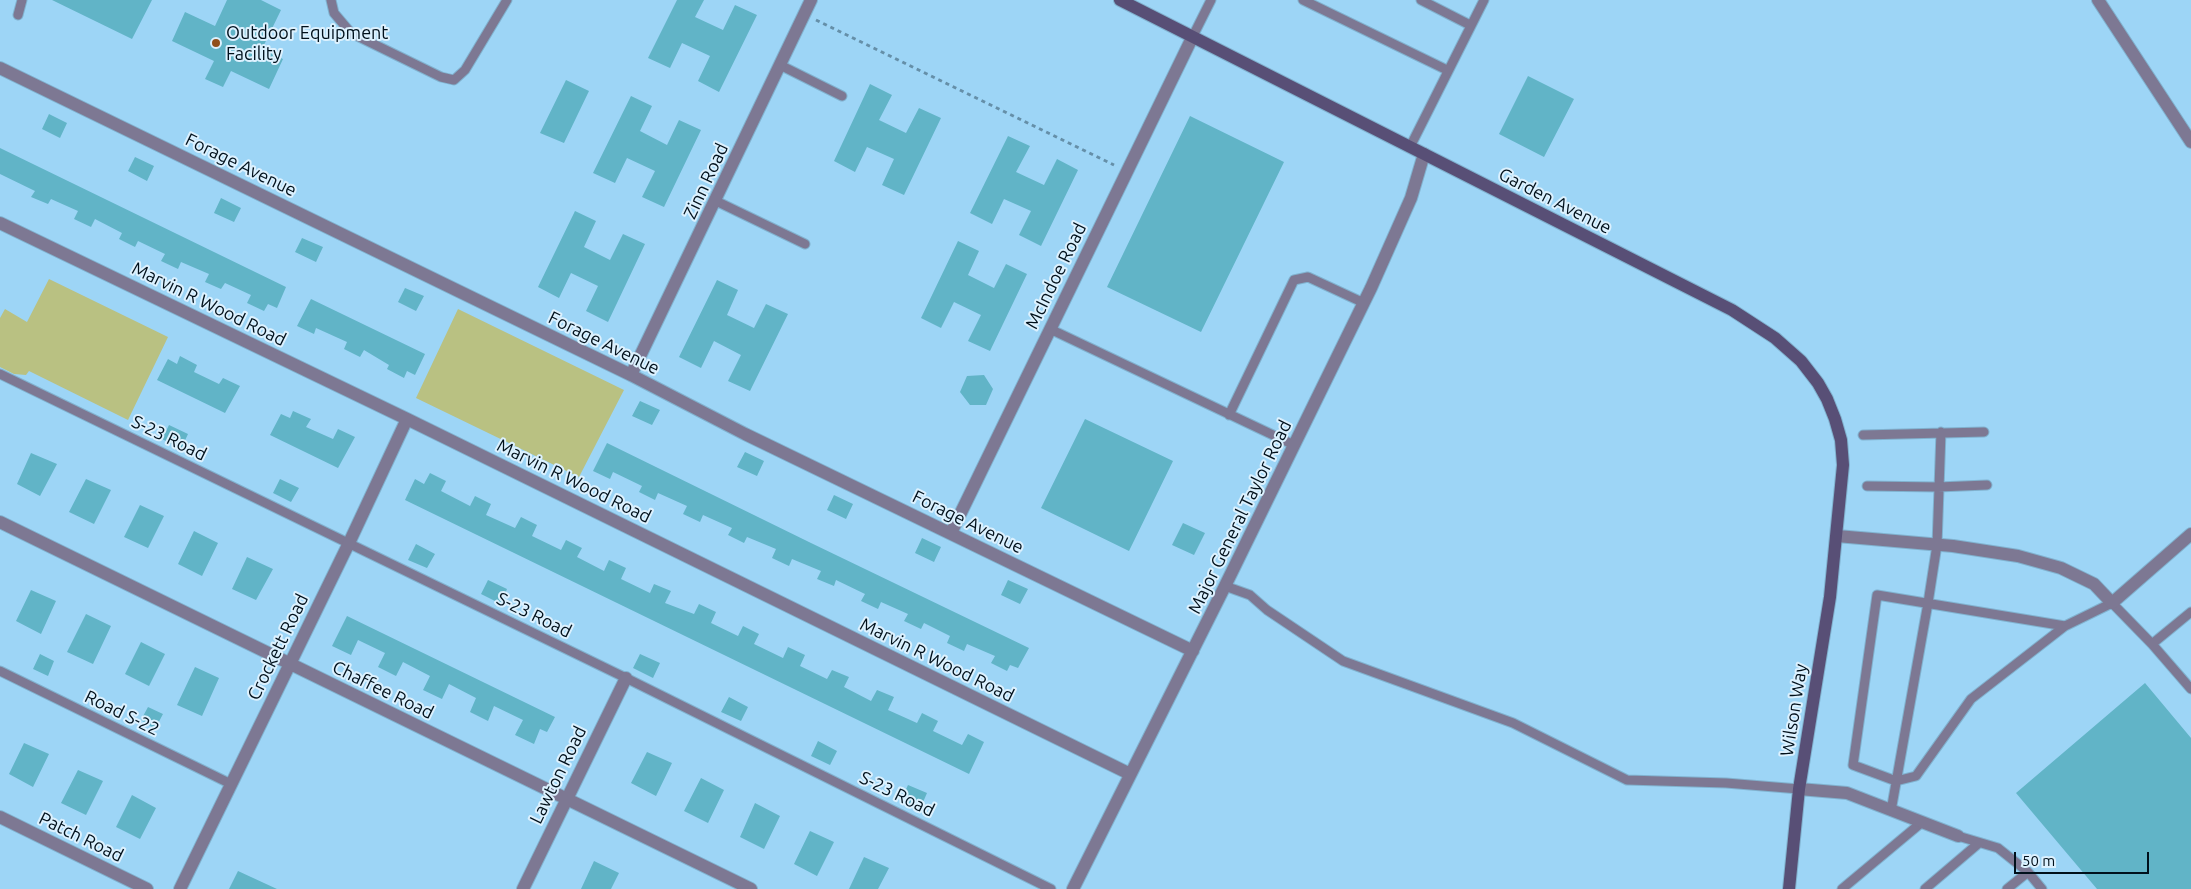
<!DOCTYPE html>
<html>
<head>
<meta charset="utf-8">
<style>
	body { margin:0 }
	#map { position:relative; width:2191px; height:889px; overflow:hidden; background:#9dd5f6; font-family:Ubuntu,sans-serif }
	canvas { display:block }
	.scale { position:absolute; left:2014px; top:852px; width:135px; height:22px; box-sizing:border-box; border:2px solid #00101b; border-top:0; padding-left:6px; font-size:15px; line-height:18px; white-space:nowrap; color:#00101b; -webkit-text-stroke:4px #dcf1fe; paint-order:stroke }
</style>
</head>
<body>
<div id="map">
<canvas width="2191" height="889"></canvas>
<div class="scale">50 m</div>
</div>
<script>
const ctx = document.querySelector('canvas').getContext('2d');
ctx.lineJoin = 'round';
function paint(path, color) { ctx.fillStyle = color; ctx.fill(path, 'evenodd'); }
const shape = rows => new Path2D(rows.map(r => 'M' + r).join(''));
function stroke(path, color, width, dash) { ctx.strokeStyle = color; ctx.lineWidth = width; ctx.lineCap = dash ? 'butt' : 'round'; ctx.setLineDash(dash || []); ctx.stroke(path); }
function drawText(font, color, halo, rows, align = 'center') {
  ctx.font = font + ' Ubuntu,sans-serif'; ctx.lineWidth = 4; ctx.setLineDash([]); ctx.textBaseline = 'middle'; ctx.strokeStyle = halo; ctx.fillStyle = color; for (const [text, x, y, turn = 0] of rows) {
    ctx.save(); ctx.translate(x, y); ctx.rotate((+turn || 0) * Math.PI / 180); ctx.textAlign = isNaN(turn) ? turn : align; if (halo) ctx.strokeText(text, 0, 0); ctx.fillText(text, 0, 0); ctx.restore();
  }
}
paint(shape([
	[49,279,168,337,128,420,29,371,26,375,14,374,0,367,0,318,5,309,27,322],
	[458,309,624,390,579,477,416,398]
]), '#b9c182');
paint(shape([
	[52,0,152,0,132,39],
	[227,0,261,0,281,10,262,49,283,59,269,89,231,71,223,87,205,79,214,61,172,41,185,12,215,26],
	[677,0,704,0,695,17,723,30,735,5,757,15,719,92,698,81,710,56,682,43,670,68,648,58],
	[1528,76,1574,99,1544,157,1499,134],
	[566,80,589,91,564,143,540,133],
	[870,84,892,95,879,120,906,133,919,108,941,118,904,195,882,185,894,159,867,147,855,172,834,161],
	[631,96,652,106,640,131,667,145,679,120,701,130,664,207,642,197,655,171,627,158,615,183,593,173],
	[49,114,67,123,60,138,42,129],
	[1190,116,1284,162,1201,332,1107,287],
	[1008,136,1030,146,1016,172,1044,185,1057,159,1078,170,1041,246,1019,235,1031,211,1004,199,992,224,970,213],
	[0,148,286,287,277,308,268,304,264,311,247,303,251,295,225,283,221,289,205,282,209,274,181,262,178,269,161,261,165,254,138,241,135,247,119,239,122,233,95,219,91,227,74,219,78,211,51,199,48,204,31,197,35,191,0,174],
	[135,157,154,166,147,181,128,171],
	[221,198,241,208,234,222,214,213],
	[575,211,596,221,584,247,610,260,623,234,645,244,608,322,586,311,598,286,571,273,559,298,538,287],
	[302,238,323,247,316,262,295,252],
	[958,241,979,251,968,275,994,288,1006,264,1027,274,990,351,968,341,981,315,954,302,941,328,921,318],
	[717,280,738,290,727,315,754,328,766,304,788,314,750,391,728,381,741,355,714,341,701,368,679,357],
	[405,288,424,296,416,311,398,302],
	[311,299,425,354,415,375,407,371,404,378,387,369,389,365,364,350,360,357,344,349,347,342,316,328,314,334,297,326],
	[180,356,197,365,194,372,219,384,223,378,240,386,225,413,157,380,168,359,177,364],
	[984,375,993,389,986,405,970,405,960,392,967,376],
	[640,401,660,410,652,425,632,416],
	[293,411,311,419,306,427,333,439,338,429,355,437,338,468,270,435,281,414,290,418],
	[1085,419,1173,461,1129,551,1041,508],
	[169,425,188,434,181,449,162,439],
	[607,443,811,543,1029,648,1018,668,1010,665,1007,671,991,663,995,656,967,644,964,651,947,643,950,636,924,623,921,629,904,621,908,614,881,602,878,609,861,601,865,594,836,580,834,586,817,579,821,571,792,559,789,566,772,558,776,549,747,537,744,543,728,535,732,528,703,515,700,522,683,514,687,506,658,493,655,500,639,492,642,486,613,472,610,479,593,471],
	[745,452,764,461,757,476,737,467],
	[31,453,57,464,40,496,17,484],
	[430,473,446,481,441,491,470,506,475,496,491,504,486,515,515,528,521,517,537,525,532,536,561,550,566,540,582,548,577,557,604,571,609,560,626,568,621,579,650,593,654,584,671,591,665,603,694,614,699,604,716,612,711,623,738,636,743,626,759,634,754,644,783,658,788,647,805,655,800,666,827,679,832,670,849,677,844,687,871,701,877,690,894,697,888,710,917,723,922,713,938,721,933,731,962,745,968,734,984,742,969,774,405,500,415,479,424,484],
	[86,479,111,490,94,524,69,512],
	[280,479,299,488,291,502,273,493],
	[834,495,853,504,846,519,827,510],
	[140,505,164,516,148,548,124,537],
	[1183,523,1205,533,1194,555,1172,545],
	[194,531,218,543,202,576,178,564],
	[922,538,941,547,934,562,915,553],
	[416,544,435,554,427,568,408,560],
	[247,557,273,569,256,600,232,589],
	[488,580,507,589,501,604,481,594],
	[1008,580,1028,589,1020,604,1001,595],
	[31,590,56,601,41,634,16,621],
	[86,614,111,626,93,664,67,652],
	[347,616,555,717,547,732,540,729,534,744,515,735,523,720,494,706,488,721,470,712,476,698,449,684,442,699,423,690,430,676,403,662,396,676,378,667,385,653,358,640,351,655,332,646],
	[141,642,165,654,149,686,125,674],
	[40,654,54,661,48,676,33,669],
	[640,654,660,663,653,678,633,668],
	[195,667,219,678,202,716,177,705],
	[2145,683,2191,738,2191,889,2097,889,2016,793],
	[729,697,748,707,741,721,721,712],
	[148,707,163,714,155,729,141,720],
	[818,741,837,751,830,765,811,756],
	[24,743,49,754,33,787,9,774],
	[647,752,672,763,656,796,631,783],
	[78,770,103,781,86,815,61,803],
	[701,778,724,790,708,823,684,811],
	[908,785,927,793,920,809,901,800],
	[132,795,156,808,140,839,116,827],
	[755,803,780,816,764,849,740,837],
	[810,831,834,842,817,876,794,864],
	[864,857,889,868,878,889,849,889],
	[594,861,619,873,611,889,581,889],
	[238,871,277,889,229,889]
]), '#61b4c7');
const lane = shape([
	[331,0,334,13,351,33,441,77,454,80,465,70,507,0],
	[1303,0,1447,70],
	[1421,0,1470,25],
	[18,15,22,0],
	[1193,36,1211,0],
	[780,65,842,96],
	[1410,147,1484,0],
	[716,201,805,244],
	[1050,329,1294,445],
	[0,374,626,678,1051,889],
	[1229,415,1294,280,1308,277,1364,303],
	[1863,435,1984,432],
	[1867,486,1938,487,1987,485],
	[1225,586,1250,595,1267,610,1343,661,1513,723,1627,780,1726,783,1799,789],
	[2065,626,1877,595,1853,765,1896,781,1916,776,1971,699,2065,626,2112,603,2152,644,2191,689],
	[2152,644,2191,612],
	[0,671,231,784],
	[1891,811,1928,603,1937,545,1941,432],
	[1958,836,1998,848,2028,872,2042,889],
	[1842,889,1921,823],
	[1925,889,1979,843],
	[2007,889,2028,872]
]);
const street = shape([
	[2098,0,2191,142],
	[0,68,631,375,745,434,1193,651],
	[0,223,407,419,1130,774],
	[631,375,811,0],
	[0,522,751,889],
	[951,533,1193,36],
	[1837,536,1953,546,2018,556,2061,568,2094,584,2112,603,2191,534],
	[1799,789,1847,793,1958,836],
	[0,817,147,889],
	[180,889,349,543,407,419],
	[523,889,626,678],
	[1073,889,1225,586,1371,288,1411,198,1424,154]
]);
const secondary = shape([
	[1120,0,1732,310,1775,338,1801,361,1818,383,1827,399,1835,419,1841,440,1843,465,1830,597,1799,789,1789,889]
]);
stroke(lane, '#81b2cf', 11);
stroke(street, '#81b2cf', 14);
stroke(secondary, '#81b2cf', 14);
stroke(shape([
	[816,20,1114,165]
]), '#658fa8', 3, [4, 4]);
stroke(lane, '#7d7893', 9);
stroke(street, '#7d7893', 12);
stroke(secondary, '#584f76', 12);
for (const [x, y, r, color] of [
	[216,43,5,"#904f1b"]
]) { const dot = new Path2D(); dot.arc(x, y, r, 0, 2 * Math.PI); ctx.fillStyle = color; ctx.fill(dot); stroke(dot, '#dcf1fe', 2); }
drawText('18px', '#00101b', '#dcf1fe', [
	["Outdoor Equipment",226,33],
	["Facility",226,54]
], 'left');
drawText('18px', '#00101b', '#dcf1fe', [
	["Forage Avenue",241,165,26],
	["Zinn Road",706,181,-65],
	["Garden Avenue",1555,201,27],
	["McIndoe Road",1056,276,-64],
	["Marvin R Wood Road",209,304,26],
	["Forage Avenue",604,343,26],
	["S-23 Road",169,438,26],
	["Marvin R Wood Road",574,481,26],
	["Major General Taylor Road",1240,517,-64],
	["Forage Avenue",968,522,26],
	["S-23 Road",534,615,26],
	["Crockett Road",278,647,-64],
	["Marvin R Wood Road",937,660,26],
	["Chaffee Road",383,690,26],
	["Wilson Way",1794,710,-81],
	["Road S-22",122,713,26],
	["Lawton Road",558,775,-64],
	["S-23 Road",897,794,26],
	["Patch Road",81,837,26]
]);
</script>
</body>
</html>
